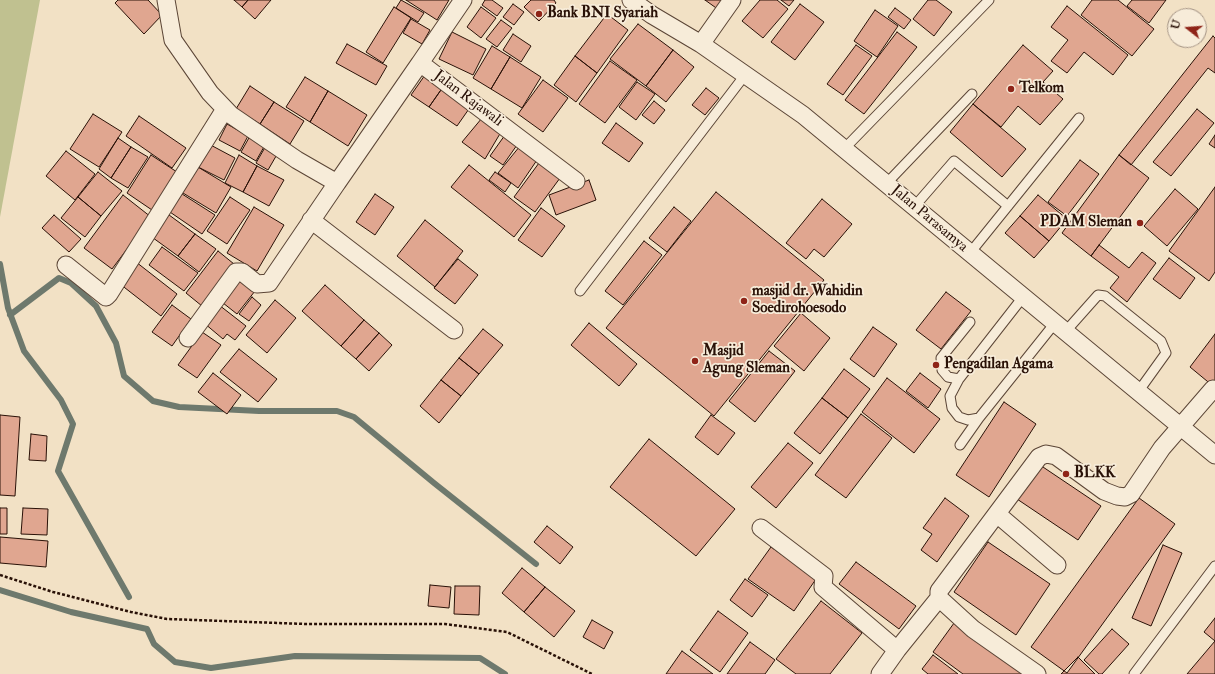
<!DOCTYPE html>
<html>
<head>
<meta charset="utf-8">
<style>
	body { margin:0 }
	#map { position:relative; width:1215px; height:674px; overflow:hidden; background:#f2e1c5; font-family:"IM FELL Double Pica",serif }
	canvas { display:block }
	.north { position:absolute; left:1167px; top:8px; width:40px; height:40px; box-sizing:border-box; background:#f7ecd9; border:1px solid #a59485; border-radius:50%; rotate:287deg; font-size:11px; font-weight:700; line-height:16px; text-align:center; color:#291107 }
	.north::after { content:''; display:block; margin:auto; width:14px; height:18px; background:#8f2418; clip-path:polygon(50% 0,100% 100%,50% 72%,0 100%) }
</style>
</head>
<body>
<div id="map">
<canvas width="1215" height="674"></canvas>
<div class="north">U</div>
</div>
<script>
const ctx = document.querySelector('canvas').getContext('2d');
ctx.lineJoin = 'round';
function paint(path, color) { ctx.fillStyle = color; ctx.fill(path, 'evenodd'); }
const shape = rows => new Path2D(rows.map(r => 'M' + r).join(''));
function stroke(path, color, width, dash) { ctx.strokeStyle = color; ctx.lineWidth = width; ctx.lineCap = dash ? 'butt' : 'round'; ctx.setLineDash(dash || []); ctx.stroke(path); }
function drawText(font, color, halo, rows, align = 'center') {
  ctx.font = font + ' "IM FELL Double Pica",serif'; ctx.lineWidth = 3.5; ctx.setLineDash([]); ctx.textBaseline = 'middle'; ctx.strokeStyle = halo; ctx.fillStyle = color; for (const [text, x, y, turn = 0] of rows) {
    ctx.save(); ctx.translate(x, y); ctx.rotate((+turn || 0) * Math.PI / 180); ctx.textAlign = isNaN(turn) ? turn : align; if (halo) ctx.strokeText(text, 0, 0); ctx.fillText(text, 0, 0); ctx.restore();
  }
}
paint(shape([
	[0,0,40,0,0,217]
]), '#c0c190');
stroke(shape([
	[0,264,8,308,24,351,61,400,73,424,58,471,129,597],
	[10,315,59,278,71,283,96,306,116,343,124,376,153,401,179,407,259,411,337,411,354,417,434,483,536,564],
	[0,590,71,612,147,629,154,644,175,662,211,668,295,656,480,658,505,674]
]), '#6e796d', 6);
const building = shape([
	[118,0,148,0,162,15,144,34,115,3,118,0],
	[234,0,248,0,242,7,234,0],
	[248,0,271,0,255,19,242,7,248,0],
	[401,0,424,13,418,22,396,8,401,0],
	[406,0,449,0,437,20,406,0],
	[485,0,492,0,503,8,497,16,482,5,485,0],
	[531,0,554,0,556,3,539,21,524,7,531,0],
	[705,0,726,0,719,10,705,0],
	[760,0,777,0,788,9,763,38,742,21,760,0],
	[781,0,794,0,789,6,781,0],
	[928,0,936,0,952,12,934,36,913,19,928,0],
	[1092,0,1118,0,1154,29,1132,56,1081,15,1092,0],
	[1132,0,1166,0,1149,23,1127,6,1132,0],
	[513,4,524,12,514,25,503,17,513,4],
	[800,4,824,22,795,60,771,42,800,4],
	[1067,6,1128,55,1113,75,1084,52,1067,73,1051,61,1068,40,1051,27,1067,6],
	[394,7,411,18,383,63,366,52,394,7],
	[481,7,496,18,481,38,467,27,481,7],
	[895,8,911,20,904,29,888,17,895,8],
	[875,10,898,26,877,57,854,41,875,10],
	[607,14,628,30,597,73,575,56,607,14],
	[411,19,430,30,422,44,403,33,411,19],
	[501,20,512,28,497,47,486,39,501,20],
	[638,24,673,50,646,86,610,59,638,24],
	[452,32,486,49,473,75,439,59,452,32],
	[897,32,917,47,864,114,845,100,897,32],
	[513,34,531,46,521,62,503,50,513,34],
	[1213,36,1215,38,1215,73,1208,68,1131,165,1119,155,1213,36],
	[347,44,387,66,376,85,336,63,347,44],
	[856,45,872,56,843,95,827,84,856,45],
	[1023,45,1053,71,1043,82,1063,99,1040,125,1018,106,1001,127,973,104,1023,45],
	[492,46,510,57,491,89,473,78,492,46],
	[673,50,694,67,666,102,646,86,673,50],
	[575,56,597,73,576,102,554,85,575,56],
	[510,57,541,77,522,108,491,89,510,57],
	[610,61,637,80,605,123,579,104,610,61],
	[425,75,443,87,429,107,411,95,425,75],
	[305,77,328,91,310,122,286,107,305,77],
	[543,80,568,98,543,132,518,114,543,80],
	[637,82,655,94,636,120,619,107,637,82],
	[250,86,274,102,260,124,236,109,250,86],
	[443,87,471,106,457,126,429,107,443,87],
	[706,88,719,98,705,115,692,105,706,88],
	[328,91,367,115,348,146,310,122,328,91],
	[654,101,665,110,654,124,642,115,654,101],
	[274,102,304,121,290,144,260,124,274,102],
	[973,104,1026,149,1002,177,950,132,973,104],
	[1197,109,1214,123,1171,176,1153,162,1197,109],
	[93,114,122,132,99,167,70,149,93,114],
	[139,116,186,148,172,168,126,136,139,116],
	[482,118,501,132,485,159,462,142,482,118],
	[616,123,643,143,629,162,602,143,616,123],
	[227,124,248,136,240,151,219,140,227,124],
	[505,135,517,145,503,165,490,156,505,135],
	[1215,135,1215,148,1209,144,1215,135],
	[250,136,265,145,256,161,241,152,250,136],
	[118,138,131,147,111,178,99,169,118,138],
	[205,142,235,158,224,180,194,165,205,142],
	[267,144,279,151,268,170,256,163,267,144],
	[520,146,537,160,518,188,498,173,520,146],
	[131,147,148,157,128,188,111,178,131,147],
	[66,151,95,174,75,200,46,176,66,151],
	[151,155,177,172,152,210,127,193,151,155],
	[239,155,257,166,243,192,225,183,239,155],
	[1119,155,1149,178,1091,256,1062,233,1119,155],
	[1080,160,1099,174,1067,216,1048,202,1080,160],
	[539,163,560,178,535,212,514,197,539,163],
	[193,164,231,187,216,213,178,190,193,164],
	[469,165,531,215,514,237,451,187,469,165],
	[257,166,284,180,269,206,243,192,257,166],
	[98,172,122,191,101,216,78,197,98,172],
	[495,172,511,183,505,192,489,180,495,172],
	[589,180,596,200,556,215,549,195,589,180],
	[1215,187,1215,272,1209,281,1169,251,1215,187],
	[1175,189,1198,209,1167,246,1144,226,1175,189],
	[179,192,215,215,202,234,167,210,179,192],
	[716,192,824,280,714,416,606,328,716,192],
	[375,194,394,207,375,235,356,222,375,194],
	[123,195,151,217,112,269,84,248,123,195],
	[1038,195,1067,219,1049,241,1020,216,1038,195],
	[78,197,101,216,85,237,61,218,78,197],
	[230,197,250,210,227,244,207,231,230,197],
	[822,199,852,224,824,257,814,249,806,259,786,243,822,199],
	[254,207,284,225,257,271,227,253,254,207],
	[674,207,691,221,667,252,649,238,674,207],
	[541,208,565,226,542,257,518,240,541,208],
	[165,212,195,234,178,256,149,235,165,212],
	[54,215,81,239,69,252,42,228,54,215],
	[1020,216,1049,241,1034,258,1005,233,1020,216],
	[425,220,463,251,435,287,397,256,425,220],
	[195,234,216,249,199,272,178,256,195,234],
	[644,241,662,255,623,305,605,291,644,241],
	[1099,245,1129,268,1142,252,1156,263,1127,302,1110,288,1119,277,1091,256,1099,245],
	[162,247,198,273,184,291,149,265,162,247],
	[218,251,234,264,202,306,186,293,218,251],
	[1169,258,1195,278,1180,299,1153,279,1169,258],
	[458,259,478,275,455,304,434,288,458,259],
	[136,262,177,294,161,316,120,284,136,262],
	[236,275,255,291,237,314,218,299,236,275],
	[325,285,364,320,341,346,302,311,325,285],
	[946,292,971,311,941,349,916,330,946,292],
	[252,297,261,305,249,321,239,314,252,297],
	[275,300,296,318,267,353,246,335,275,300],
	[172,305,191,319,172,346,152,332,172,305],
	[219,305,246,326,235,340,227,334,223,339,204,323,219,305],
	[801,313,830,338,804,371,774,346,801,313],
	[364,320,379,333,356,359,341,346,364,320],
	[589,323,637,364,619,386,571,345,589,323],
	[873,327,897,344,874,377,850,359,873,327],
	[483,329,503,345,479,374,459,358,483,329],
	[202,332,221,345,197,378,178,365,202,332],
	[379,333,392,345,369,371,356,359,379,333],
	[1215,334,1215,382,1213,386,1190,367,1215,334],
	[239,349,277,379,258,402,220,372,239,349],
	[769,351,795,371,755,422,729,401,769,351],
	[459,358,479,374,461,396,441,380,459,358],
	[844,369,870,389,848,418,822,398,844,369],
	[213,373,241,395,227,414,198,392,213,373],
	[920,373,941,389,928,408,906,391,920,373],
	[887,378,940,419,914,453,862,412,887,378],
	[441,380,461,396,439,423,420,406,441,380],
	[822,398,848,418,820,454,794,433,822,398],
	[1004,402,1036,424,989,497,956,475,1004,402],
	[861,414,892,438,846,498,815,475,861,414],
	[0,415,20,417,15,496,0,495,0,415],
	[711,415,735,433,718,455,695,437,711,415],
	[31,434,47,436,46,461,29,460,31,434],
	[649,439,735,509,696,556,610,487,649,439],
	[788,443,813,463,776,508,751,487,788,443],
	[1037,463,1101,506,1078,540,1014,497,1037,463],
	[945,498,969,516,937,562,921,550,932,534,923,528,945,498],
	[1139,498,1175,524,1067,673,1031,647,1139,498],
	[0,508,7,508,7,534,0,534,0,508],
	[23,508,48,509,47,535,21,534,23,508],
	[547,526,573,547,560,564,534,542,547,526],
	[0,537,48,541,46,567,0,563,0,537],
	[988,542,1050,584,1016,635,954,592,988,542],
	[1163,545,1182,553,1151,626,1132,618,1163,545],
	[771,547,816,579,794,611,748,579,771,547],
	[856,562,916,606,899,629,839,584,856,562],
	[522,568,545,587,524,612,502,593,522,568],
	[745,579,768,595,752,617,730,600,745,579],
	[430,585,451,587,449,608,428,606,430,585],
	[455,586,480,586,479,615,454,614,455,586],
	[545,587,575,611,554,637,524,612,545,587],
	[821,601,862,633,830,674,796,674,776,659,821,601],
	[718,611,748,633,720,672,690,650,718,611],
	[1215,618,1215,641,1204,632,1215,618],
	[957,619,1024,674,963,674,933,652,957,619],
	[592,620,613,632,604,649,583,637,592,620],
	[1112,629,1129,644,1102,674,1099,674,1084,660,1112,629],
	[1215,641,1215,674,1187,674,1215,641],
	[750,642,775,660,765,674,727,674,750,642],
	[682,651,713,674,666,674,682,651],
	[933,655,958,674,928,674,922,669,933,655],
	[1078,657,1095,674,1061,674,1078,657]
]);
paint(building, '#e0a690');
stroke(building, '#291107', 1);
const lane = shape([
	[844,149,989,0],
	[886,184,972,94],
	[914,207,954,161,1008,206],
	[970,253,1079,118],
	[580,291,745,75],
	[970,322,941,358,942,370,948,377,959,379,1023,297],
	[1066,331,1098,295,1105,296,1161,341,1166,353,1138,392],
	[959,379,950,396,952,408,959,417,968,420,979,418],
	[960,445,979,418,1055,323],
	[1134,674,1215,566]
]);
const street = shape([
	[166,0,173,40,210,93,231,115,297,160,337,183,420,63],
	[463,0,420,63,576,181],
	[631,0,652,15,701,44,803,115,1215,455],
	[701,44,732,0],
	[311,220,454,330],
	[66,265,106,297,109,294,225,109],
	[188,338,236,272,242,272,257,284,269,283,337,183],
	[997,514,1057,565],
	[761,528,824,576,823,587,897,650],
	[880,674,897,650,939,598],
	[1037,674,973,629,939,598,939,591,1039,457,1046,454,1056,456,1104,491,1117,496,1125,497,1131,494,1162,448,1213,389]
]);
stroke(lane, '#5b4536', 11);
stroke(street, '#5b4536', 19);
stroke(shape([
	[0,575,53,592,131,612,167,619,306,624,445,624,507,632,592,674]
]), '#291107', 2.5, [3, 2]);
stroke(lane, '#f7ecd9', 9);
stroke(street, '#f7ecd9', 17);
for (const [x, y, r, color] of [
	[539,14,4,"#8f2418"],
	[1011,89,4,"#8f2418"],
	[1140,223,4,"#8f2418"],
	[744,301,4,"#8f2418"],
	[695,361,4,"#8f2418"],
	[936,365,4,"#8f2418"],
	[1066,474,4,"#8f2418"]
]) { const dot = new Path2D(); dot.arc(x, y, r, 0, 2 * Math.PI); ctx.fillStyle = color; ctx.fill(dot); stroke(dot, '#f7ecd9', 1.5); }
drawText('bold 15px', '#291107', '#f7ecd9', [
	["Bank BNI Syariah",547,14],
	["Telkom",1019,89],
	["PDAM Sleman",1132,223,"right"],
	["masjid dr. Wahidin",752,292],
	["Soedirohoesodo",752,309],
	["Masjid",703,352],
	["Agung Sleman",703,369],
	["Pengadilan Agama",944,365],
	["BLKK",1074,474]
], 'left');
drawText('15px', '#291107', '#f7ecd9', [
	["Jalan Rajawali",468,99,37],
	["Jalan Parasamya",929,219,40]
]);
</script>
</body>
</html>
